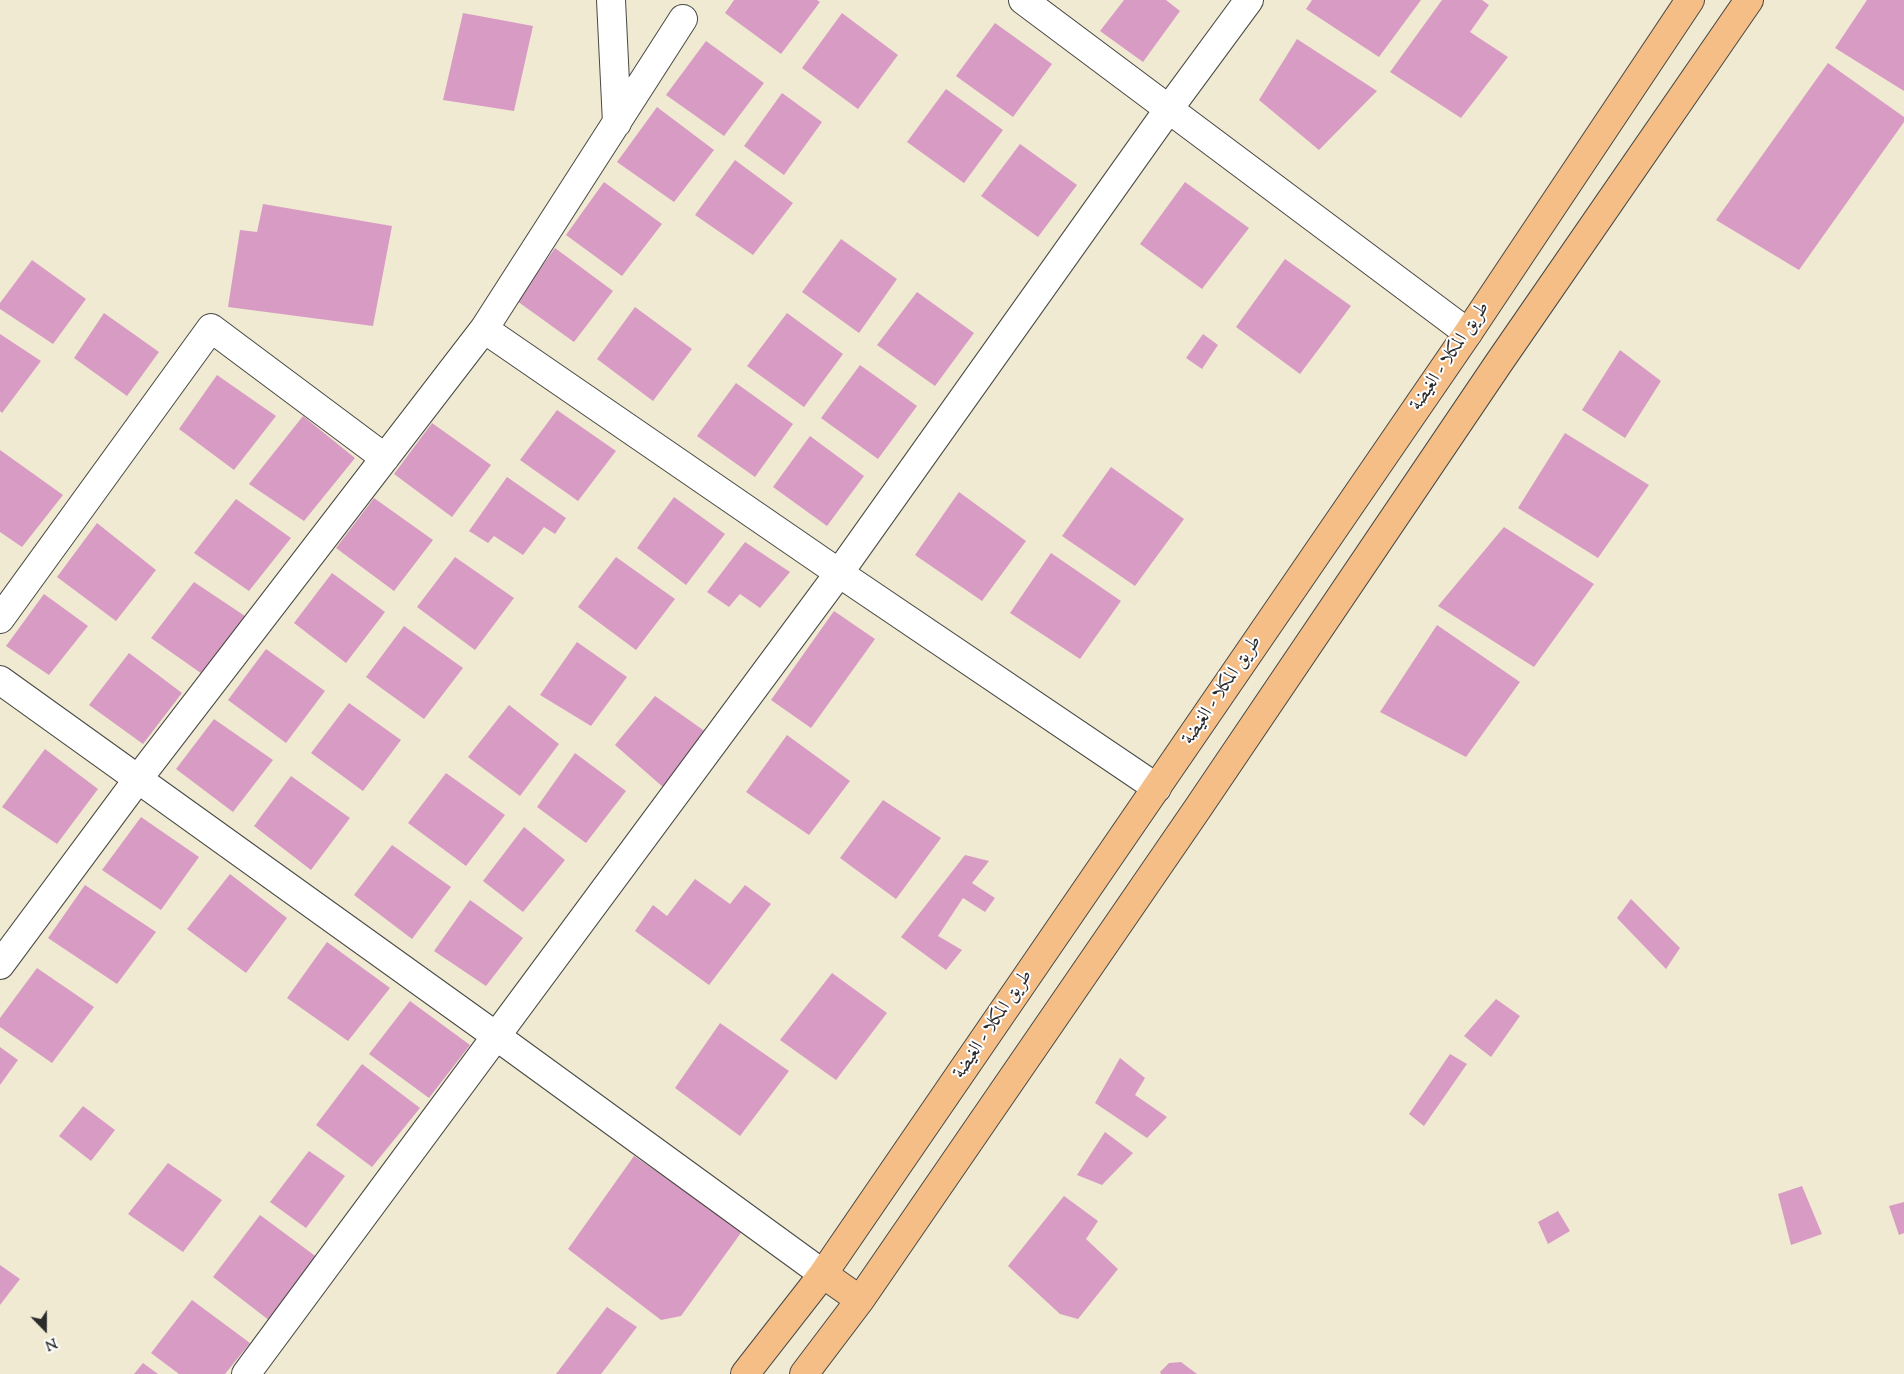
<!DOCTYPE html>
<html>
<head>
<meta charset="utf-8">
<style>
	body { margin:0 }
	#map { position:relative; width:1904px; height:1374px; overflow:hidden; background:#efead1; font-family:"Sorts Mill Goudy",serif }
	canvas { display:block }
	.north { position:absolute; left:20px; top:1304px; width:50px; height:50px; -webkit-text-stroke:4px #fff; paint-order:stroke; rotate:158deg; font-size:14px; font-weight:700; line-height:20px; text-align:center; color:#2b2b2b }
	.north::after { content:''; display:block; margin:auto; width:18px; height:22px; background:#2b2b2b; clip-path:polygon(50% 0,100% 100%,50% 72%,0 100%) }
</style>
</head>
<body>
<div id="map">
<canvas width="1904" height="1374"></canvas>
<div class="north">N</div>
</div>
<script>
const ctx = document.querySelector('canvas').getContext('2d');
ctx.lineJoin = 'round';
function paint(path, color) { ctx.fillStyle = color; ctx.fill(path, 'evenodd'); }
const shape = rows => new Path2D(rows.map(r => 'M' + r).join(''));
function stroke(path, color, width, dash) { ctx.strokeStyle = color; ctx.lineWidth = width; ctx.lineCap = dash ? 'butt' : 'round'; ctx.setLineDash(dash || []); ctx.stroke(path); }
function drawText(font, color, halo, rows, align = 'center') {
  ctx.font = font + ' "Sorts Mill Goudy",Amiri,serif'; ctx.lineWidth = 4; ctx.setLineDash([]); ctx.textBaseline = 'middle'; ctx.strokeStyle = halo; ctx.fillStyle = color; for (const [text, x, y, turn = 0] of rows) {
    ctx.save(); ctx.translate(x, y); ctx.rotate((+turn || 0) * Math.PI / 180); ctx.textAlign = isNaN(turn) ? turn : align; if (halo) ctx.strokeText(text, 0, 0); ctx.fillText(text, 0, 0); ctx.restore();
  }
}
paint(shape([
	[734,0,817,0,820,2,781,54,725,13],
	[1124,0,1166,0,1180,11,1143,62,1100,31],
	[1312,0,1421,0,1379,57,1306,9],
	[1442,0,1482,0,1489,5,1470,32,1508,57,1461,118,1390,72],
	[1867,0,1904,0,1904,91,1835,48],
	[463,13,533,26,514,111,443,100],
	[842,13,898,55,858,109,802,68],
	[995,23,1052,64,1013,117,956,76],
	[1297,39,1377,91,1319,150,1259,100],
	[706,41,764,83,724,136,666,95],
	[1828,63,1904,117,1904,122,1799,270,1716,220],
	[946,89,1003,130,964,183,907,142],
	[782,93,822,122,784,175,744,146],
	[657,107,714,150,674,202,617,162],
	[1020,144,1077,185,1038,237,981,196],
	[735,160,793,203,753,255,695,215],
	[604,182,662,224,622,276,566,235],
	[1185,182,1249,228,1202,289,1140,244],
	[263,204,392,226,373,326,228,307,240,230,257,232],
	[841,239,897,279,859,333,802,292],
	[555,248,613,291,574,342,517,301],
	[1285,259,1351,306,1300,374,1236,327],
	[32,260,86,299,53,344,0,309,0,303],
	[917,292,974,333,935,386,877,345],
	[635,307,692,349,653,401,597,359],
	[104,313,159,352,127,396,74,358],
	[787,313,843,354,804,407,747,366],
	[0,334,41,361,2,413,0,411],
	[1203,334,1218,345,1202,369,1186,358],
	[1620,350,1661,381,1625,438,1582,410],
	[860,365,917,406,878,459,821,418],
	[217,375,276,416,234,470,179,429],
	[736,383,793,424,755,477,697,436],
	[557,410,616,451,578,501,520,460],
	[303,416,355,458,304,521,249,484],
	[432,423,491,465,452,517,394,474],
	[1565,433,1649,485,1598,558,1518,508],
	[810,436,864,476,827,526,773,487],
	[0,450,63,495,22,547,0,532],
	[1111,467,1184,519,1135,586,1062,536],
	[507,477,566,518,555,534,544,527,523,555,494,536,488,543,469,531],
	[959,492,1026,541,982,601,915,555],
	[674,497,725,534,686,585,637,548],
	[374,498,433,540,394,591,336,548],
	[236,499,291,538,249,591,194,553],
	[97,523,156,570,116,621,57,577],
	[1504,527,1594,584,1534,667,1438,606],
	[745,542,790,572,760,608,740,594,729,607,707,592],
	[1051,553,1121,601,1080,659,1010,613],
	[455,557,514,598,475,650,417,607],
	[616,557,675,599,636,650,578,607],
	[332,573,385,612,346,663,294,623],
	[194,582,248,618,205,676,151,638],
	[44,594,88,626,49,675,6,646],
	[834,611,875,639,811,728,771,700],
	[1437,625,1520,682,1466,757,1380,712],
	[404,626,463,668,424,719,366,677],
	[577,642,627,677,591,726,540,695],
	[266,649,325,691,286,743,228,700],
	[129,653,182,693,143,744,89,705],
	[655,696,706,732,664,788,615,745],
	[349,703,401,740,363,791,311,753],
	[509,705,559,744,520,796,468,757],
	[214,719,273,760,233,812,176,769],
	[787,735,850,781,809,835,746,792],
	[45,749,98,789,57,844,2,807],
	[575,753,626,791,586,843,537,807],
	[446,773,505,815,466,866,408,823],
	[291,776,350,818,311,870,254,826],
	[883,800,941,838,896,899,840,858],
	[141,817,199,857,161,910,102,870],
	[524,827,565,860,523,912,483,881],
	[392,845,451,887,412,939,354,895],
	[965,855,989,861,972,883,995,898,985,912,963,898,938,936,962,950,946,970,901,937],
	[230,874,287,918,246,973,187,929],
	[695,879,730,904,745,885,771,904,709,985,635,931,653,905,667,916],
	[85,885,156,932,117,984,48,938],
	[1631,899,1680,948,1666,969,1617,918],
	[470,900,523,938,486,986,434,951],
	[327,942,390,988,348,1041,287,998],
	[37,968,94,1007,52,1063,0,1027,0,1018],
	[832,973,887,1013,836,1080,780,1040],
	[1496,999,1520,1016,1491,1057,1464,1036],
	[410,1001,470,1045,429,1098,369,1054],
	[720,1023,789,1071,740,1136,675,1088],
	[0,1047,18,1060,0,1085],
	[1450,1054,1467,1064,1424,1126,1409,1114],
	[1120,1058,1145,1078,1135,1095,1167,1117,1147,1138,1095,1103],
	[362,1064,420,1108,372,1167,316,1125],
	[83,1106,115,1130,91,1161,59,1136],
	[1105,1132,1133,1153,1102,1185,1077,1175],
	[309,1151,345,1176,306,1228,270,1202],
	[634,1156,743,1230,681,1316,661,1320,568,1249],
	[168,1163,222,1200,183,1252,128,1214],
	[1802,1186,1822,1234,1791,1245,1778,1194],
	[1064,1196,1098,1221,1086,1239,1118,1269,1078,1319,1060,1314,1008,1266],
	[1904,1202,1904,1233,1899,1235,1889,1206],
	[1558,1211,1570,1231,1548,1244,1538,1222],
	[260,1215,318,1258,270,1321,213,1277],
	[0,1265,20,1279,0,1305],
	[192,1300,250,1343,225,1374,179,1374,151,1353],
	[607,1307,637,1327,601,1374,556,1374],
	[1181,1362,1197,1374,1161,1374,1160,1372,1169,1363],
	[143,1363,158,1374,134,1374]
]), '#d89cc4');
const street = shape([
	[611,0,617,123],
	[1023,0,1468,333],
	[484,329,839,573,1157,788],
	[0,619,211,328,385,458],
	[0,680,496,1036,823,1274],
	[0,965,138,779,484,329,683,19],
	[246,1374,839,573,1168,110,1249,0]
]);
const highway = shape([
	[823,1274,860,1300],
	[745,1374,823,1274,1468,333,1690,0],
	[804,1374,860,1300,1198,808,1498,364,1749,0]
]);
stroke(street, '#484844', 30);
stroke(highway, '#484844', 30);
stroke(street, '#fff', 28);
stroke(highway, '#f6be87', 28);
drawText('19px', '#2b2b2b', '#fff', [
	["طريق المكلا - الغيضة",1451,357,-56],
	["طريق المكلا - الغيضة",1223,691,-56],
	["طريق المكلا - الغيضة",994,1025,-56]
]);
</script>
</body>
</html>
